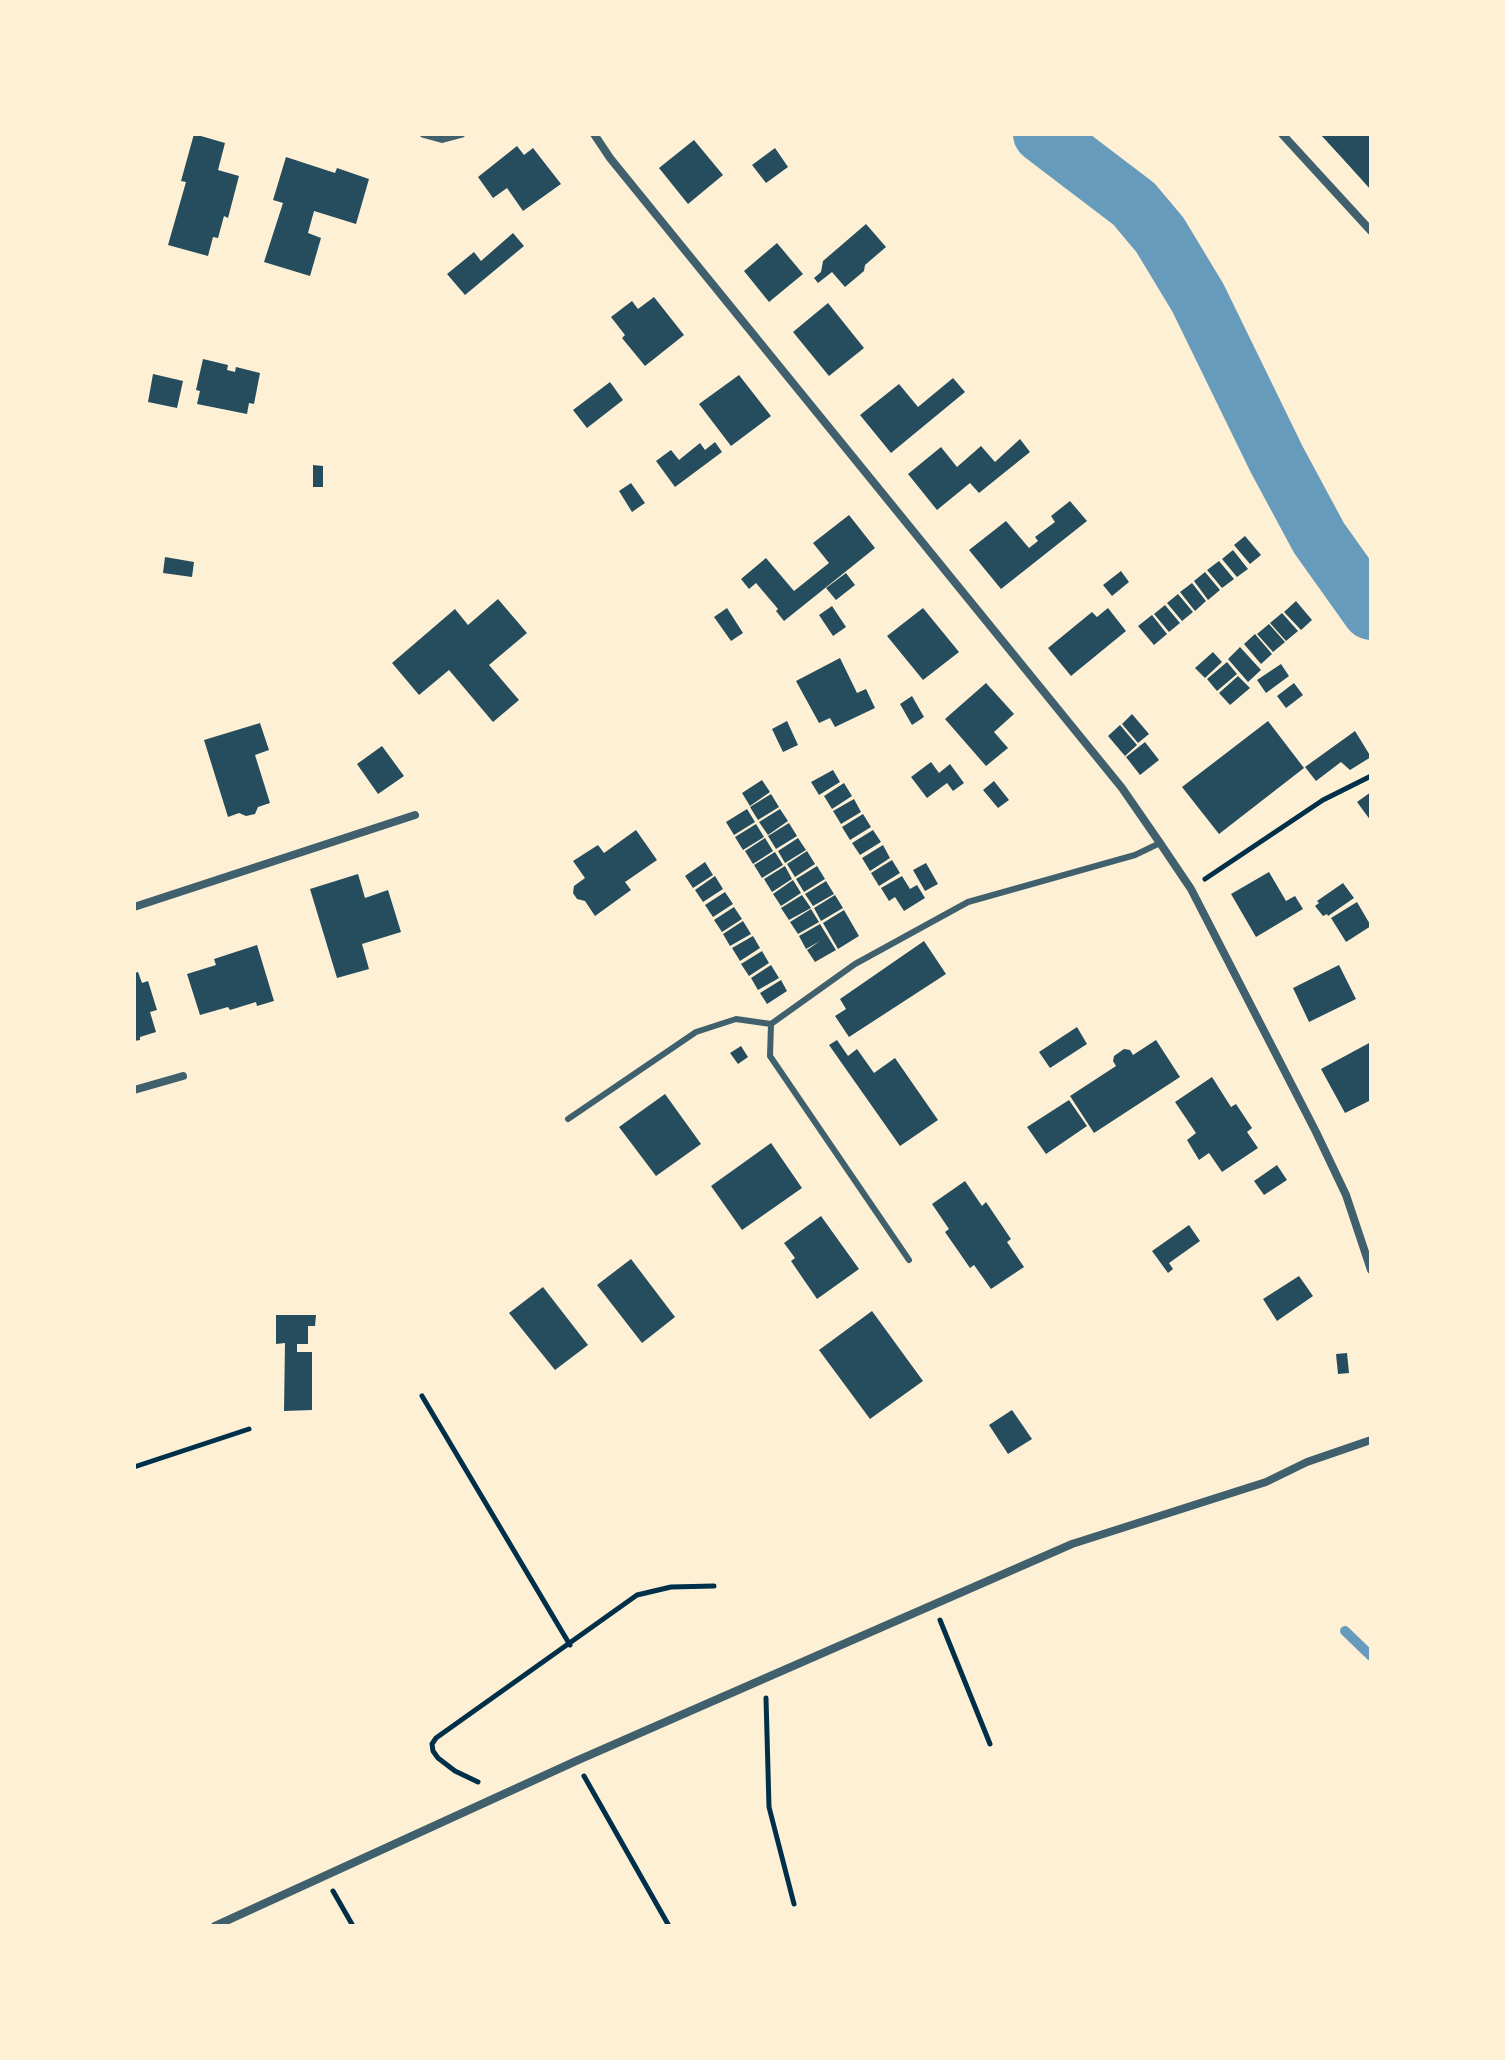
<!DOCTYPE html>
<html>
<head>
<meta charset="utf-8">
<style>
	body { margin:0 }
	#map { position:relative; width:1505px; height:2060px; overflow:hidden; background:#fdf0d5; font-family:"Roboto Condensed",sans-serif }
	canvas { display:block }
	.frame { position:absolute; inset:0; border:136px solid #fdf0d5; pointer-events:none }
</style>
</head>
<body>
<div id="map">
<canvas width="1505" height="2060"></canvas>
<div class="frame"></div>
</div>
<script>
const ctx = document.querySelector('canvas').getContext('2d');
ctx.lineJoin = 'round';
const shape = rows => new Path2D(rows.map(r => 'M' + r).join(''));
function stroke(path, color, width, dash) { ctx.strokeStyle = color; ctx.lineWidth = width; ctx.lineCap = dash ? 'butt' : 'round'; ctx.setLineDash(dash || []); ctx.stroke(path); }
function paint(path, color) { ctx.fillStyle = color; ctx.fill(path, 'evenodd'); }
stroke(shape([
	[1345,1631,1371,1656]
]), '#669bbc', 10);
stroke(shape([
	[1042,134,1134,204,1160,235,1198,298,1277,460,1319,538,1371,611]
]), '#669bbc', 58);
paint(shape([
	[194,134,225,143,218,170,239,176,228,218,224,216,218,238,213,237,208,256,168,245,186,182,181,181],
	[1320,134,1371,134,1371,190,1343,159],
	[694,140,723,175,688,204,659,168],
	[517,146,524,155,533,148,561,184,523,211,507,188,493,198,478,177],
	[775,148,788,167,766,183,752,165],
	[286,157,335,173,337,168,369,179,356,224,314,211,308,233,321,238,310,276,264,262,283,203,273,200],
	[866,224,886,247,865,265,864,271,845,287,832,272,818,283,814,278,821,272,823,261],
	[513,233,524,246,465,295,447,274,474,252,481,261],
	[777,243,803,274,769,302,744,271],
	[654,297,684,335,645,366,622,338,625,335,611,317,632,301,638,309],
	[828,303,864,348,829,376,793,332],
	[203,359,228,365,227,370,235,372,236,367,260,373,254,404,249,403,247,414,197,404,200,391,196,390],
	[153,374,183,381,177,408,148,402],
	[739,375,771,416,731,446,699,404],
	[953,378,965,392,891,453,860,415,899,384,918,407],
	[610,382,623,400,587,428,573,410],
	[1020,439,1030,452,979,493,970,483,937,510,908,474,941,447,957,467,981,446,995,462],
	[715,442,722,452,675,487,656,461,671,450,679,460,700,443,705,450],
	[313,465,323,466,323,487,313,487],
	[631,483,645,503,632,512,619,491],
	[1070,501,1087,521,1001,589,969,550,1006,521,1029,548,1038,541,1035,537,1055,522,1051,516],
	[849,515,875,548,784,621,776,611,778,609,756,583,749,589,741,579,766,558,794,591,829,563,813,543],
	[1245,536,1261,555,1250,564,1234,545],
	[1233,550,1248,569,1237,577,1222,559],
	[165,557,194,562,192,577,163,573],
	[1219,561,1234,579,1222,588,1207,570],
	[1121,571,1129,582,1112,596,1103,585],
	[1205,572,1220,590,1208,600,1194,581],
	[846,573,855,585,836,600,826,588],
	[1192,583,1206,601,1195,611,1180,592],
	[1178,594,1193,612,1182,621,1167,603],
	[498,599,527,633,489,665,519,700,493,722,449,670,419,695,392,663,455,609,468,625],
	[1296,601,1312,620,1301,630,1284,612],
	[1165,605,1180,623,1169,632,1154,614],
	[832,606,846,627,833,636,819,615],
	[727,608,743,633,731,641,714,617],
	[923,608,959,652,923,680,887,636],
	[1108,608,1126,631,1071,676,1048,648,1092,612,1097,617],
	[1282,613,1298,631,1286,641,1270,623],
	[1152,615,1167,634,1154,645,1138,626],
	[1269,624,1285,642,1273,652,1257,634],
	[1255,634,1272,654,1261,664,1244,644],
	[1240,647,1261,670,1248,682,1228,659],
	[1213,652,1222,662,1205,678,1195,668],
	[840,658,857,693,866,689,875,708,835,727,830,718,819,723,796,681],
	[1227,662,1237,674,1217,691,1207,679],
	[1281,664,1289,676,1266,693,1257,680],
	[1238,676,1250,688,1230,705,1219,693],
	[986,683,1014,714,994,732,1008,748,986,766,945,719],
	[1294,683,1303,695,1286,708,1277,696],
	[912,696,924,717,912,725,900,704],
	[1132,714,1149,734,1138,743,1122,724],
	[787,721,798,745,783,752,772,729],
	[1268,721,1304,768,1219,834,1182,787],
	[260,723,269,750,255,755,270,803,258,807,255,814,246,816,239,813,228,817,204,740],
	[1120,725,1137,745,1125,756,1108,736],
	[1355,731,1371,757,1350,770,1341,762,1316,781,1305,767],
	[1145,742,1159,760,1140,775,1126,757],
	[382,746,404,776,378,794,357,764],
	[931,762,939,773,950,764,964,783,953,791,947,783,927,798,911,777],
	[833,770,840,782,819,795,811,782],
	[762,780,770,792,750,806,742,793],
	[994,781,1009,800,998,808,983,790],
	[844,783,852,796,832,809,824,796],
	[1371,792,1371,821,1357,802],
	[771,794,779,807,758,820,750,807],
	[854,799,861,812,841,824,833,811],
	[747,809,755,822,734,835,726,822],
	[780,809,788,821,768,835,759,822],
	[863,814,871,827,850,840,842,827],
	[789,823,797,836,776,849,768,836],
	[756,824,764,837,743,850,735,837],
	[636,830,657,860,625,882,631,890,595,916,585,901,577,899,573,893,574,886,585,878,573,861,598,845,604,853],
	[873,830,881,842,860,855,852,843],
	[765,838,773,851,753,864,745,851],
	[798,838,806,850,785,863,778,851],
	[883,845,890,858,870,871,862,858],
	[807,851,815,864,795,877,787,864],
	[775,852,783,865,762,878,754,865],
	[892,860,900,873,879,886,871,873],
	[705,862,713,875,693,888,685,876],
	[926,863,938,884,925,891,913,870],
	[785,866,792,879,772,892,764,879],
	[817,866,825,879,804,892,796,879],
	[1269,872,1286,901,1295,896,1303,909,1256,937,1231,894],
	[358,874,365,898,388,890,401,932,362,944,369,969,337,978,310,889],
	[715,876,723,889,703,902,695,890],
	[902,876,910,889,917,885,925,898,904,911,895,897,889,901,881,888],
	[793,880,801,893,781,906,773,894],
	[826,881,834,894,813,906,805,894],
	[1343,883,1354,898,1328,916,1327,914,1323,916,1315,906,1319,903,1317,901],
	[725,892,733,904,713,917,705,905],
	[802,895,811,908,789,920,781,908],
	[835,895,843,908,821,921,814,908],
	[1357,902,1371,926,1346,942,1331,918],
	[734,907,742,919,722,932,714,920],
	[811,909,819,922,798,934,790,922],
	[844,910,859,936,838,949,823,923],
	[743,921,751,934,730,946,723,934],
	[820,924,836,950,815,962,807,950,820,941,806,949,799,936],
	[753,936,760,948,740,961,732,948],
	[924,941,946,974,849,1037,835,1016,846,1009,840,999],
	[257,945,274,1001,257,1006,256,1002,230,1010,228,1007,200,1015,187,974,216,965,214,959],
	[762,951,769,963,749,976,741,964],
	[771,965,779,978,758,990,751,978],
	[1339,965,1356,999,1309,1022,1293,988],
	[138,972,142,983,148,981,157,1010,150,1012,156,1032,140,1037,140,1040,134,1041,134,973],
	[781,980,787,991,767,1004,760,993],
	[1077,1027,1087,1044,1050,1068,1039,1052],
	[837,1040,848,1056,857,1049,874,1073,895,1058,938,1120,900,1146,829,1045],
	[1156,1040,1180,1077,1094,1133,1070,1096,1116,1066,1113,1061,1114,1056,1124,1049,1130,1050,1133,1055],
	[1371,1042,1371,1100,1345,1113,1321,1069],
	[741,1046,748,1057,738,1064,730,1053],
	[1212,1077,1231,1107,1236,1104,1252,1128,1247,1132,1258,1148,1222,1172,1209,1153,1199,1160,1187,1140,1196,1133,1175,1102],
	[665,1094,701,1144,656,1176,619,1127],
	[1069,1100,1087,1126,1046,1154,1027,1127],
	[771,1143,802,1188,742,1230,711,1186],
	[1277,1165,1287,1180,1264,1195,1254,1181],
	[965,1181,982,1206,986,1202,1011,1239,1007,1242,1024,1267,991,1289,974,1265,970,1268,945,1232,949,1229,932,1204],
	[821,1216,859,1269,817,1299,791,1261,795,1258,784,1243],
	[1189,1225,1200,1241,1169,1263,1173,1269,1168,1273,1152,1251],
	[631,1259,675,1317,642,1343,597,1285],
	[1299,1276,1313,1296,1277,1321,1263,1299],
	[543,1287,588,1345,555,1370,509,1313],
	[872,1311,923,1381,870,1419,819,1350],
	[276,1315,316,1315,315,1326,308,1326,308,1344,297,1344,297,1352,312,1352,312,1410,284,1411,285,1343,276,1344],
	[1347,1353,1349,1373,1338,1374,1336,1354],
	[1012,1410,1032,1439,1008,1454,989,1425]
]), '#264d5e');
stroke(shape([
	[1205,879,1323,800,1371,776],
	[422,1396,570,1645],
	[134,1467,249,1429],
	[940,1620,990,1744],
	[766,1698,769,1807,794,1904],
	[584,1776,669,1926],
	[478,1782,455,1771,438,1758,433,1751,432,1744,436,1738,637,1595,671,1587,714,1586],
	[333,1891,353,1926]
]), '#003049', 5);
stroke(shape([
	[568,1119,696,1032,736,1019,771,1024],
	[909,1260,770,1056,771,1024,855,964,968,902,1135,855,1160,843]
]), '#3f606c', 6);
stroke(shape([
	[424,134,442,139,461,134],
	[594,134,610,158,1122,788,1160,843,1191,889,1316,1132,1346,1195,1371,1270],
	[1282,134,1371,231],
	[134,907,415,815],
	[134,1090,183,1076],
	[215,1926,576,1761,1072,1544,1266,1482,1307,1462,1371,1440]
]), '#3f606c', 8);
</script>
</body>
</html>
